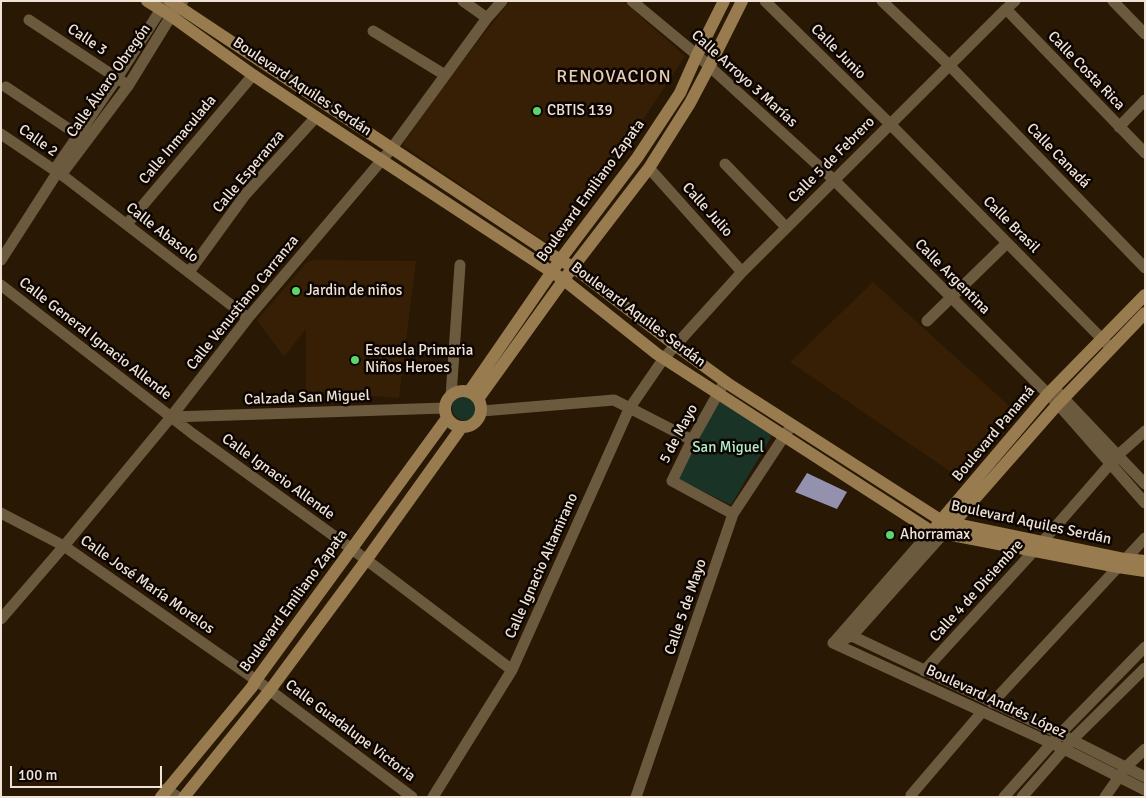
<!DOCTYPE html>
<html>
<head>
<meta charset="utf-8">
<style>
	body { margin:0 }
	#map { position:relative; width:1146px; height:798px; overflow:hidden; background:#291804; font-family:Signika,sans-serif }
	canvas { display:block }
	.frame { position:absolute; inset:0; border:2px solid #efe2d6; pointer-events:none }
	.scale { position:absolute; left:10px; top:766px; width:152px; height:22px; box-sizing:border-box; border:2px solid #efe2d6; border-top:0; padding-left:6px; font-size:15px; line-height:18px; white-space:nowrap; color:#efe2d6; -webkit-text-stroke:4px #0c0501; paint-order:stroke }
</style>
</head>
<body>
<div id="map">
<canvas width="1146" height="798"></canvas>
<div class="frame"></div>
<div class="scale">100 m</div>
</div>
<script>
const ctx = document.querySelector('canvas').getContext('2d');
ctx.lineJoin = 'round';
function paint(path, color) { ctx.fillStyle = color; ctx.fill(path, 'evenodd'); }
const shape = rows => new Path2D(rows.map(r => 'M' + r).join(''));
function stroke(path, color, width, dash) { ctx.strokeStyle = color; ctx.lineWidth = width; ctx.lineCap = dash ? 'butt' : 'round'; ctx.setLineDash(dash || []); ctx.stroke(path); }
function drawText(font, color, halo, rows, align = 'center') {
  ctx.font = font + ' Signika,sans-serif'; ctx.lineWidth = 5; ctx.setLineDash([]); ctx.textBaseline = 'middle'; ctx.strokeStyle = halo; ctx.fillStyle = color; for (const [text, x, y, turn = 0] of rows) {
    ctx.save(); ctx.translate(x, y); ctx.rotate((+turn || 0) * Math.PI / 180); ctx.textAlign = isNaN(turn) ? turn : align; if (halo) ctx.strokeText(text, 0, 0); ctx.fillText(text, 0, 0); ctx.restore();
  }
}
paint(shape([
	[510,1,623,1,685,56,557,250,402,145,450,77],
	[314,260,416,261,399,398,306,391,306,329,284,357,257,320,307,262],
	[873,282,1017,413,961,479,790,362]
]), '#361f04');
paint(shape([
	'452 408a12 12 0 1 1 24 0a12 12 0 1 1-24 0Z',
	[719,399,773,434,731,505,678,479]
]), '#193327');
paint(shape([
	[807,473,847,492,837,509,795,492]
]), '#9491ae');
stroke(shape([
	[463,1,487,18],
	[632,1,697,55,834,180,1058,404,1145,503],
	[765,1,890,124,1108,345],
	[882,1,949,65,1145,268],
	[1113,1,1145,34],
	[1006,9,1145,153],
	[29,20,123,82],
	[373,31,445,75],
	[6,87,78,135],
	[1119,127,1145,100],
	[1,134,66,178,248,318],
	[725,164,786,227],
	[649,168,742,272],
	[57,173,64,171,128,86,171,16,183,1],
	[127,224,253,75],
	[1,260,57,173,57,166,117,78,165,3],
	[189,272,245,195,316,117],
	[1,285,193,434,352,549,512,670],
	[927,321,1007,243],
	[725,381,692,440,672,481,733,514],
	[1054,388,1145,484],
	[451,396,460,265],
	[482,411,614,400,692,440],
	[171,417,445,408],
	[1,513,64,546,256,680,412,797],
	[1,619,64,546,171,417,248,318,392,148,487,18,502,1],
	[852,636,1060,734,1145,777],
	[834,642,931,531],
	[833,643,1064,749,1145,790],
	[833,643,852,636,944,533],
	[924,671,1043,541,1118,455,1145,431],
	[992,703,1145,538],
	[166,789,178,797],
	[911,795,982,712],
	[433,797,512,670,629,409,664,358,742,272,1006,9,1015,1],
	[636,797,733,514,789,429],
	[1004,797,1060,734,1145,647],
	[1022,797,1072,740,1145,668],
	[1105,797,1126,767,1145,749]
]), '#6b5a3e', 11);
stroke(shape([
	[147,1,171,16,253,75,316,117,564,280,657,354,931,531,1118,567,1145,571],
	[170,1,560,260,573,267,675,345,730,385,942,521,1125,559,1145,561],
	'445 409a18 18 0 1 1 36 0a18 18 0 1 1-36 0Z',
	[469,392,560,260,637,158,680,93,697,55,724,1],
	[478,399,573,267,649,168,690,103,709,67,742,1],
	[937,525,1048,394,1145,295],
	[949,528,1058,404,1145,313],
	[161,797,252,687,256,680,447,418],
	[184,797,270,690,367,559,461,428]
]), '#987c4f', 12);
for (const [x, y, r, color] of [
	[537,111,5,"#5ed56c"],
	[296,291,5,"#5ed56c"],
	[355,360,5,"#5ed56c"],
	[890,535,5,"#5ed56c"]
]) { const dot = new Path2D(); dot.arc(x, y, r, 0, 2 * Math.PI); ctx.fillStyle = color; ctx.fill(dot); stroke(dot, '#0c0501', 2); }
drawText('15px', '#efe2d6', '#0c0501', [
	["Calle 3",87,40,34],
	["Calle Junio",838,52,45],
	["Calle Costa Rica",1086,71,46],
	["Calle Arroyo 3 Marías",744,79,42],
	["Calle Álvaro Obregón",109,81,-55],
	["Boulevard Aquiles Serdán",302,87,34],
	["Calle Inmaculada",178,140,-50],
	["Calle 2",38,141,35],
	["Calle Canadá",1058,156,46],
	["Calle 5 de Febrero",832,160,-45],
	["Calle Esperanza",249,172,-50],
	["Boulevard Emiliano Zapata",591,191,-54],
	["Calle Julio",707,210,48],
	["Calle Brasil",1011,225,45],
	["Calle Abasolo",162,233,38],
	["Calle Argentina",952,277,45],
	["Calle Venustiano Carranza",243,303,-51],
	["Boulevard Aquiles Serdán",638,315,37],
	["Calle General Ignacio Allende",95,339,38],
	["Calzada San Miguel",307,398,-2],
	["5 de Mayo",679,434,-62],
	["Boulevard Panamá",994,434,-50],
	["Calle Ignacio Allende",278,477,36],
	["Boulevard Aquiles Serdán",1031,523,12],
	["Calle Ignacio Altamirano",542,566,-66],
	["Calle José María Morelos",147,585,35],
	["Calle 4 de Diciembre",977,591,-48],
	["Boulevard Emiliano Zapata",294,601,-54],
	["Calle 5 de Mayo",686,607,-71],
	["Boulevard Andrés López",996,702,25],
	["Calle Guadalupe Victoria",350,731,37]
]);
drawText('15px', '#efe2d6', '#0c0501', [
	["CBTIS 139",547,111],
	["Jardin de niños",306,291],
	["Escuela Primaria",365,351],
	["Niños Heroes",365,368],
	["Ahorramax",900,535]
], 'left');
drawText('15px', '#b0edce', '#0c0501', [
	["San Miguel",728,448]
]);
ctx.letterSpacing = '1px';
drawText('18px', '#e5cdb4', '#0c0501', [
	["RENOVACION",614,77]
]);
ctx.letterSpacing = '0px';
</script>
</body>
</html>
